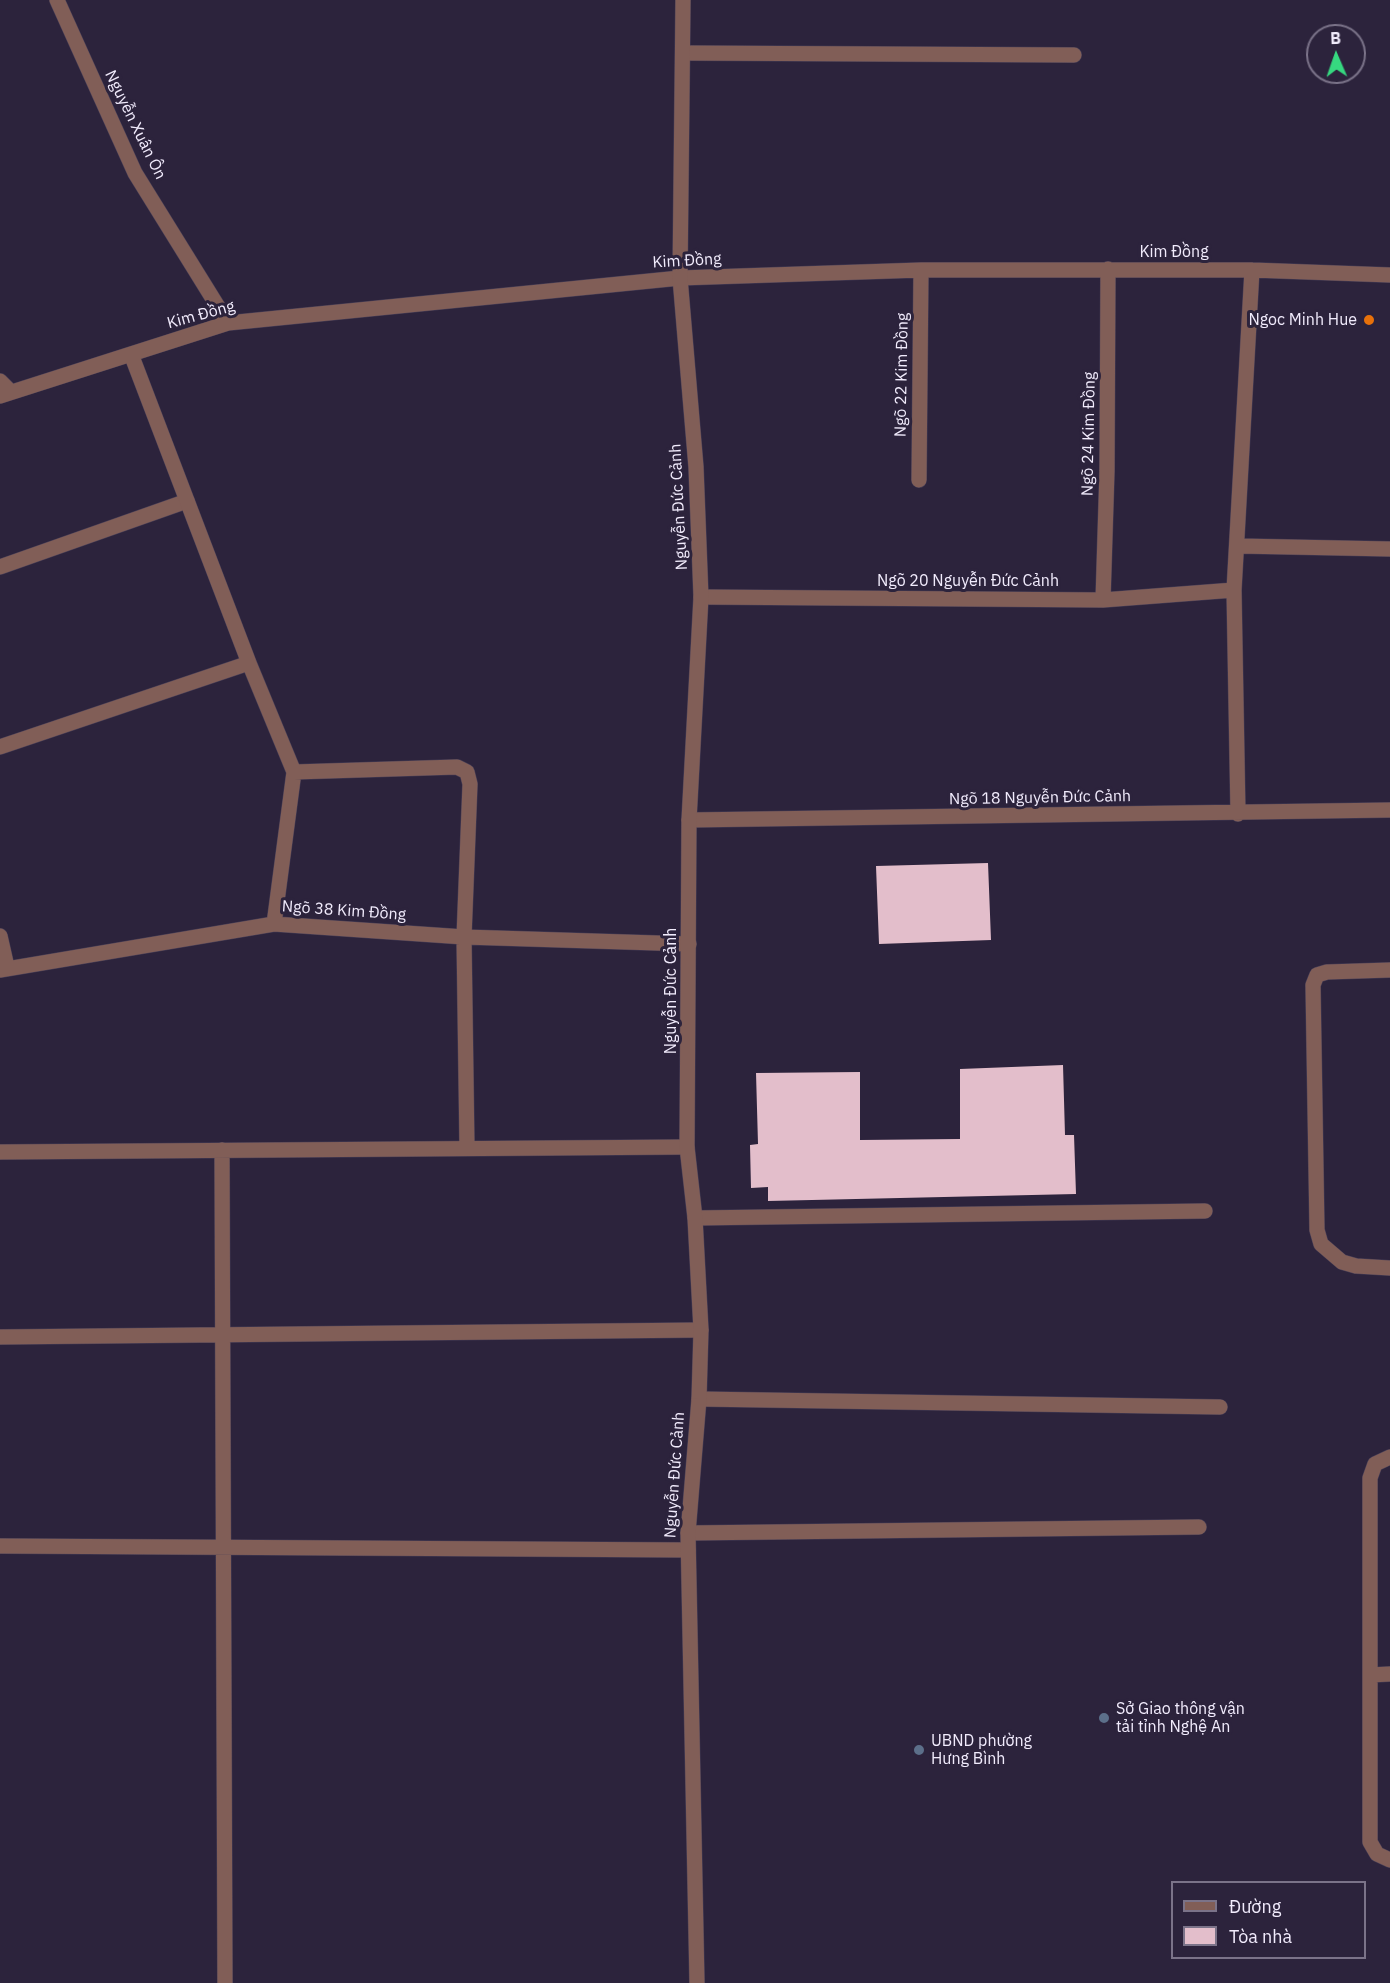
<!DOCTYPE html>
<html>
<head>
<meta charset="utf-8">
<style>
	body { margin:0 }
	#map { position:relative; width:1390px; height:1983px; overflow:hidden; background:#2c233c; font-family:"IBM Plex Sans",sans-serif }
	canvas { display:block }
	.legend { position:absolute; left:1171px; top:1881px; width:195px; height:78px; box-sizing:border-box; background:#2c233c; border:2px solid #7b7389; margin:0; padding:8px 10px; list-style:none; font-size:18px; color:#f1ebfc }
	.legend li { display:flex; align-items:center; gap:12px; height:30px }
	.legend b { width:30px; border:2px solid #7b7389 }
	.north { position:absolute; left:1306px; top:24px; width:60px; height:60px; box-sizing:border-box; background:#2c233c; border:2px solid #7b7389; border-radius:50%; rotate:358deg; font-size:16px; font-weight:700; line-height:24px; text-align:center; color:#f1ebfc }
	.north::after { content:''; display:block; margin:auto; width:21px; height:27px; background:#36d880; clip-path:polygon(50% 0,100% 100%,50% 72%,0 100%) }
</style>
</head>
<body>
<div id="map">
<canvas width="1390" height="1983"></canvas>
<ul class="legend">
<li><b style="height:8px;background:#815e57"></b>Đường</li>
<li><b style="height:16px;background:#e3becb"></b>Tòa nhà</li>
</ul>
<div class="north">B</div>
</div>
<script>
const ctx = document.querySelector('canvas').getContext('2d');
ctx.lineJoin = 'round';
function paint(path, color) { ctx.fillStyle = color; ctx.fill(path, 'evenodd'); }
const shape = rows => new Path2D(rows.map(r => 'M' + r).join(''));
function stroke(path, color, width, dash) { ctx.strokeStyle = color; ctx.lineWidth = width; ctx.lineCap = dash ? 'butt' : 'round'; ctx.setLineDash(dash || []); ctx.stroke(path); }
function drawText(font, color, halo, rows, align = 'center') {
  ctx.font = font + ' "IBM Plex Sans",sans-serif'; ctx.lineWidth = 6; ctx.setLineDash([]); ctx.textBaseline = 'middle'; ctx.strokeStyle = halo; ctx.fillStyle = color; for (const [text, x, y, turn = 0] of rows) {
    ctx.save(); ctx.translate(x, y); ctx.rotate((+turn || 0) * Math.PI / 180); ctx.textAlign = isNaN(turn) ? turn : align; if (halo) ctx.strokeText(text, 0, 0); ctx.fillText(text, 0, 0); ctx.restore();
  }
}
paint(shape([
	[988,863,991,940,879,944,876,866],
	[1063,1065,1065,1135,1074,1135,1076,1194,768,1201,768,1187,751,1188,750,1145,758,1144,756,1073,860,1072,860,1140,960,1139,960,1069]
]), '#e3becb');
const service = shape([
	[0,567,187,501],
	[1390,970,1327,972,1317,975,1313,985,1317,1230,1321,1244,1342,1262,1356,1266,1390,1268],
	[1390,1457,1375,1464,1370,1478,1370,1842,1377,1854,1390,1860],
	[1370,1675,1390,1674]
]);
const minor = shape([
	[57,0,135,173,228,323],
	[683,53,1074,55],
	[131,354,249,663,294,772,274,924],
	[0,381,11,392],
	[0,396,228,323,680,278,921,270,1252,270,1390,275],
	[919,480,921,270],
	[1239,546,1390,549],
	[701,597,1103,600,1234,590],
	[1103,600,1107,471,1108,269],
	[0,747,249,663],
	[294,772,457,767,467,772,470,784,464,937,467,1148],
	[1238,814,1234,590,1252,270],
	[689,820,1390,810],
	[0,936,7,967],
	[0,970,274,924,464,937,689,944],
	[222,1150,225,1983],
	[0,1152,687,1147],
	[695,1218,1205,1211],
	[0,1337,701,1330],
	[699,1399,1220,1407],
	[688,1533,1199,1527],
	[0,1546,688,1550]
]);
const tertiary = shape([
	[683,0,680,278,696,467,701,597,689,820,687,1147,695,1218,701,1330,699,1399,688,1533,697,1983]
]);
stroke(service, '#483f57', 16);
stroke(minor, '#483f57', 16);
stroke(tertiary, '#483f57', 16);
stroke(service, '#815e57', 15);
stroke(minor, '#815e57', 15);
stroke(tertiary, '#815e57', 15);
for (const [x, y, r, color] of [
	[1369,320,6,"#e8710a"],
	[1104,1718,6,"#5c6f8a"],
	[919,1750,6,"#5c6f8a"]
]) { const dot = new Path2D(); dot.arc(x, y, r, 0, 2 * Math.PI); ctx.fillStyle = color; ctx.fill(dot); stroke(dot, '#2c233c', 2); }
drawText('16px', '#f1ebfc', '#2c233c', [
	["Nguyễn Xuân Ôn",135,125,64],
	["Kim Đồng",1174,252],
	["Kim Đồng",687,261,-3],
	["Kim Đồng",201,315,-15],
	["Ngõ 22 Kim Đồng",902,375,-89],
	["Ngõ 24 Kim Đồng",1089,434,-89],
	["Nguyễn Đức Cảnh",679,507,-93],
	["Ngõ 20 Nguyễn Đức Cảnh",968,581],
	["Ngõ 18 Nguyễn Đức Cảnh",1040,798,-1],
	["Ngõ 38 Kim Đồng",344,911,4],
	["Nguyễn Đức Cảnh",671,991,-90],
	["Nguyễn Đức Cảnh",675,1475,-86]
]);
drawText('16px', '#f1ebfc', '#2c233c', [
	["Ngoc Minh Hue",1357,320,"right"],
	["Sở Giao thông vận",1116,1709],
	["tải tỉnh Nghệ An",1116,1727],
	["UBND phường",931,1741],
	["Hưng Bình",931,1759]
], 'left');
</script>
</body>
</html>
